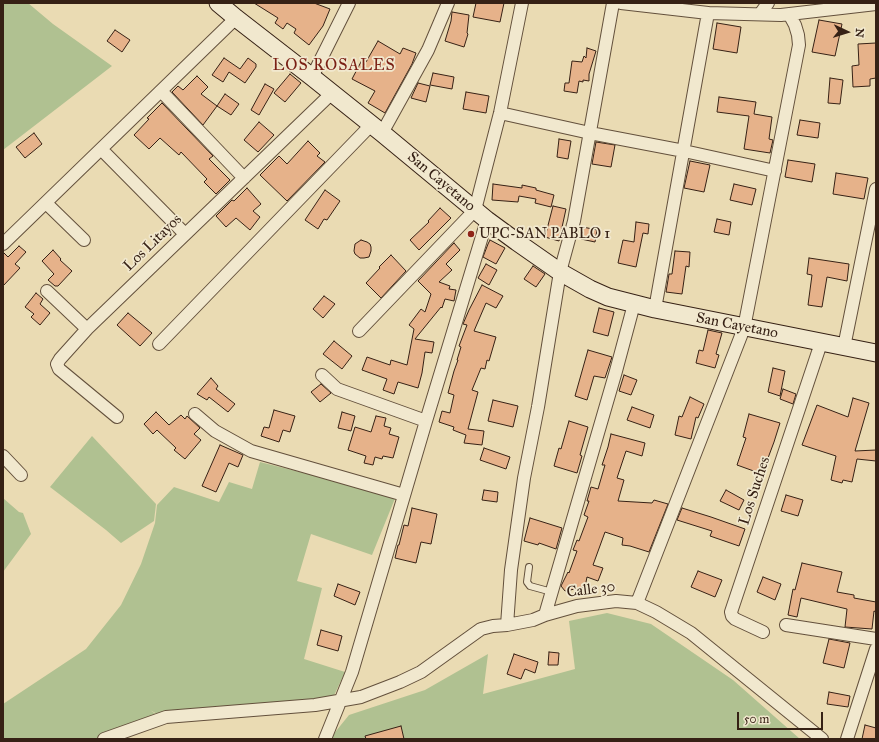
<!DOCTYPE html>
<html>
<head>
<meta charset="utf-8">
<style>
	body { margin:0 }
	#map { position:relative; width:879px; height:742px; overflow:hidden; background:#eadbb3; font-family:"IM FELL Great Primer",serif }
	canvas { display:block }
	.frame { position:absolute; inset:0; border:4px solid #362115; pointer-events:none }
	.north { position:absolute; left:827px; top:12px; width:40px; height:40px; -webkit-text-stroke:3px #f1e8ce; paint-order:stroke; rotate:94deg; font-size:11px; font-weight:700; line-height:16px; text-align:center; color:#362115 }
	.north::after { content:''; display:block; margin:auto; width:14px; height:18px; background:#362115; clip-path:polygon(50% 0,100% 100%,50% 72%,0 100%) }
	.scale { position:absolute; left:737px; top:712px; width:86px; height:18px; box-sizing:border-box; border:2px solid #362115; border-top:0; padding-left:5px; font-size:12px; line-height:14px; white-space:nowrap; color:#362115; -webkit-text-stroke:3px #f1e8ce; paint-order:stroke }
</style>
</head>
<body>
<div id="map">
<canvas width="879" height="742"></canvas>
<div class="frame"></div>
<div class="north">N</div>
<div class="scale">50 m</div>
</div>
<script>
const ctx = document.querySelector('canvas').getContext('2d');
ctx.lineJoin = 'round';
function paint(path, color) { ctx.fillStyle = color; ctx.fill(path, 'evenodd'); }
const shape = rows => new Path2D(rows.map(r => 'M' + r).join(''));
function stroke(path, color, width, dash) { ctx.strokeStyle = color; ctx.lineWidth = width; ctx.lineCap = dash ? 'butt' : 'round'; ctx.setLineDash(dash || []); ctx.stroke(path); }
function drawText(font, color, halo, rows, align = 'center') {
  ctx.font = font + ' "IM FELL Great Primer",serif'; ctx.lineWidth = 3.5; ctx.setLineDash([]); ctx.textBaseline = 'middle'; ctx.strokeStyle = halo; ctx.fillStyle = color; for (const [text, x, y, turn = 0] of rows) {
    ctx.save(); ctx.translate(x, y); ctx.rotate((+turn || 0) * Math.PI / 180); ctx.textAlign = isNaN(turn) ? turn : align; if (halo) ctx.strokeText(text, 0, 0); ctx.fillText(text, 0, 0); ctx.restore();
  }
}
paint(shape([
	[3,3,28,3,53,24,112,66,3,150],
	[92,436,156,504,154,521,121,543,106,530,50,487],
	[260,462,396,496,372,555,311,534,297,581,322,588,304,659,345,672,331,702,157,714,150,710,157,715,107,739,3,739,3,704,86,649,121,605,141,564,155,523,157,505,174,487,219,502,229,482,252,489],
	[3,498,19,512,23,513,31,534,3,572],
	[607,613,651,624,733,680,800,739,331,739,332,736,349,715,425,690,488,654,483,694,575,669,569,621]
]), '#b0c191');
const building = shape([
	[254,3,314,3,330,9,323,26,309,45,294,33,296,29,287,23,283,29,275,23,278,18,254,3],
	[476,3,504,3,500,22,473,17,476,3],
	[452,12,469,15,467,33,468,34,464,47,445,41,451,21,452,12],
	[819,20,842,24,835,56,812,52,819,20],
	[717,23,741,27,737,53,713,49,717,23],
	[115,30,130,40,122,52,107,41,115,30],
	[378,41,400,54,403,48,416,53,412,64,385,113,368,103,375,91,352,79,362,60,366,62,378,41],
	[876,43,876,78,870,79,870,86,853,87,852,66,859,65,858,44,876,43],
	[587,48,596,51,589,74,589,81,583,80,583,82,579,81,577,93,564,91,565,83,569,83,572,61,582,62,584,56,586,58,587,48],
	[224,58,240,69,248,58,256,64,256,67,245,83,229,72,223,82,212,75,224,58],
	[433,73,454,77,452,89,430,85,433,73],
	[290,74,301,83,285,102,274,93,290,74],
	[197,76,208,87,201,94,217,106,203,125,172,92,178,86,183,90,197,76],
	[830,78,843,80,840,104,828,103,830,78],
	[418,83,430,86,426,102,411,98,418,83],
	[265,84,274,89,259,115,251,110,265,84],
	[466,92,489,96,486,113,463,109,466,92],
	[225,94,239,104,231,115,217,106,225,94],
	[719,97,756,102,754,114,772,117,769,139,773,140,770,153,744,149,749,116,717,112,719,97],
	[162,103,213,156,209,159,230,180,216,194,204,182,207,179,181,152,179,155,160,138,149,149,134,135,149,119,147,118,162,103],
	[800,120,820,123,818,138,797,135,800,120],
	[259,122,274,135,258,152,244,140,259,122],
	[34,133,42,144,25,158,16,147,34,133],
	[559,139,571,141,568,159,557,157,559,139],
	[308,141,320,153,317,156,325,162,287,201,260,175,279,156,287,164,308,141],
	[596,142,615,145,611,167,592,164,596,142],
	[788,160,815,164,812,182,785,177,788,160],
	[690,161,710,165,704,192,684,188,690,161],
	[836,173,868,178,864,199,833,194,836,173],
	[493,184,522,188,522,185,536,188,536,190,554,195,551,207,535,203,536,199,519,196,518,202,492,200,493,184],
	[734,184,756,189,752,205,730,200,734,184],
	[247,188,261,204,253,211,260,217,250,230,236,218,226,227,216,216,232,200,234,201,247,188],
	[325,190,340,201,327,220,324,219,318,229,305,220,325,190],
	[553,206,566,209,559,241,545,237,553,206],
	[440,208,451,218,419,250,410,240,429,222,428,221,440,208],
	[717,219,731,222,729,235,714,232,717,219],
	[636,222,649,224,648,234,643,233,636,267,618,263,623,240,634,242,636,222],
	[583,227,597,230,595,242,581,239,583,227],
	[361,240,367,242,370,244,371,247,371,251,369,257,364,258,360,258,355,254,354,251,355,244,361,240],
	[490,240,505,248,496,264,483,257,488,244,490,240],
	[454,243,460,250,446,264,452,270,439,282,450,286,449,289,456,290,454,301,445,299,442,308,441,307,415,339,434,342,432,353,425,352,422,373,418,388,398,382,394,394,383,390,387,379,362,370,367,357,390,365,391,360,407,365,414,329,409,325,421,309,425,312,431,294,418,281,454,243],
	[19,246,26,252,15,264,20,268,3,286,3,252,8,257,19,246],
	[53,250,61,259,60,260,72,271,58,286,55,286,48,280,54,274,42,261,53,250],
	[675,251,690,252,689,267,686,266,682,294,666,292,669,274,672,274,675,251],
	[391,255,406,271,381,298,366,283,380,268,379,267,391,255],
	[809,258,849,264,847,281,827,277,822,307,808,305,812,275,807,274,809,258],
	[486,264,497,270,489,285,478,278,486,264],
	[533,266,545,274,536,287,524,279,533,266],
	[482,285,503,296,496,308,486,303,474,331,496,337,489,361,487,360,485,369,481,368,472,390,478,392,468,429,484,431,482,445,464,443,466,435,453,430,454,427,439,422,442,411,450,413,454,395,448,393,454,371,458,360,457,360,461,347,459,346,467,325,463,324,469,310,482,285],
	[36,293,43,299,40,304,50,313,40,325,31,317,34,314,25,307,36,293],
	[324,296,335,304,323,318,313,309,324,296],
	[599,308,614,312,608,336,593,332,599,308],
	[128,313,152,333,140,346,117,325,128,313],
	[708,330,722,333,716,354,719,355,715,368,696,363,699,350,703,351,708,330],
	[334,341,352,356,342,369,323,354,334,341],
	[588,350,612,357,605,378,594,376,587,400,575,396,588,350],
	[773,368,785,371,780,396,768,392,773,368],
	[624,375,637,380,631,395,619,391,624,375],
	[211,378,218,386,216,389,235,404,228,412,209,397,207,400,197,394,211,378],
	[321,384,331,393,320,402,311,392,321,384],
	[783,389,796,394,793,404,780,399,783,389],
	[690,397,704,404,698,418,696,417,691,439,675,435,679,416,682,417,690,397],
	[853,398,869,403,855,451,876,450,876,461,857,459,852,482,843,480,842,483,831,480,836,456,802,445,817,405,848,417,853,398],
	[493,400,518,406,513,427,488,421,493,400],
	[632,407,654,415,650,428,627,420,632,407],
	[274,410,295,416,290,432,283,430,279,442,261,436,264,427,269,428,274,410],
	[156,412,169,425,181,415,185,419,187,416,200,428,194,434,201,440,185,459,174,450,176,448,157,430,153,434,144,424,156,412],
	[342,412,355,416,351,431,338,428,342,412],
	[749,414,780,423,774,442,762,474,737,465,746,438,743,437,749,414],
	[376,416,386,418,384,426,391,428,389,434,399,437,393,458,383,456,382,459,375,457,373,465,364,463,366,456,348,450,355,427,371,432,376,416],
	[569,421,588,427,580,455,582,456,577,473,554,466,559,448,561,449,569,421],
	[611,434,645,443,642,456,626,451,617,478,624,480,618,501,652,503,654,500,668,504,649,552,630,546,622,545,623,538,605,532,593,565,603,568,598,581,587,577,585,587,565,591,561,586,568,572,569,573,577,551,573,550,577,540,579,541,588,517,584,515,589,501,587,501,591,487,598,489,605,465,602,465,608,447,611,434],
	[220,445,243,455,238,467,229,463,216,492,202,486,220,445],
	[484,448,510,457,506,469,480,460,484,448],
	[484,490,498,492,497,502,482,500,484,490],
	[726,490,744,500,739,510,720,501,726,490],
	[786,495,803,500,798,516,781,511,786,495],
	[412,508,437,514,431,544,421,542,416,563,395,558,398,545,399,545,404,525,408,526,412,508],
	[682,508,711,517,745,529,739,546,710,536,712,531,677,520,682,508],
	[530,518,562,528,556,549,539,543,538,545,524,541,530,518],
	[802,563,842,572,837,592,854,595,854,598,876,602,876,612,874,611,872,629,845,627,847,609,801,598,797,617,788,615,793,589,795,590,802,563],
	[698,571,722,580,715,597,691,587,698,571],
	[763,577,781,584,775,600,757,592,763,577],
	[338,584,360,592,355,605,334,596,338,584],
	[321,630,342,636,338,651,317,645,321,630],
	[829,639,850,643,844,668,823,663,829,639],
	[549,652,559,653,558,665,548,665,549,652],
	[514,654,538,662,535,673,525,669,521,679,507,674,514,654],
	[829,692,850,696,848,707,827,704,829,692],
	[865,725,876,728,876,739,862,739,865,725],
	[401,726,404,739,366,739,365,736,401,726]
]);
paint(building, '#e6b28a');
stroke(building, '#362115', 1);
const service = shape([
	[529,567,527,582,530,586,552,592]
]);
const minor = shape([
	[621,3,708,13,781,15,876,4],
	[760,14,768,3],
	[312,77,349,3],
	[161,91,244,178],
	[500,113,590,133,684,151,775,171],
	[382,133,428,50,448,3],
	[101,149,185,234],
	[46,203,84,240],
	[3,244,236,18],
	[47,291,87,329],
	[655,309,708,13],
	[359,331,475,210,500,113,522,3],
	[159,344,371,125],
	[844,347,876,189],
	[322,375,337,389,426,421],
	[195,414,215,431,251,451,404,495],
	[117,417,59,369,57,364,60,359,87,329,332,93],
	[3,456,21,475],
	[637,603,744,328,799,45,798,35,795,25,789,14],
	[545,615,616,371,634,304],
	[507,625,511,570,524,478,538,407,560,272,574,221,613,3],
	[786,625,876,639],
	[763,632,735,619,732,616,731,612,821,343],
	[104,739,166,717,315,705,361,697,400,682,421,672,481,629,493,626,507,625,533,620,545,615,577,606,616,601,637,603,656,612,691,633,822,739],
	[325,739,352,672,426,421,487,220],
	[847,739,876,649]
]);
const secondary = shape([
	[218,3,236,18,312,77,382,133,487,220,517,242,560,272,590,289,608,297,655,309,876,353]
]);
stroke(service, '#63503c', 8);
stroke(minor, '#63503c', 14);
stroke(secondary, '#362115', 19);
stroke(service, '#f1e8ce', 6);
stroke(minor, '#f1e8ce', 12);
stroke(secondary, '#f1e8ce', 17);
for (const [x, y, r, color] of [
	[471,234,4,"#8f2418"]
]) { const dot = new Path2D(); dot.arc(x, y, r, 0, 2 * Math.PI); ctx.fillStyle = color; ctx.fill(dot); stroke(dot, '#f1e8ce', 1.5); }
drawText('15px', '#362115', '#f1e8ce', [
	["San Cayetano",441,182,40],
	["Los Litayos",153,243,-44],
	["San Cayetano",737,326,11],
	["Los Suches",755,491,-72],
	["Calle 30",591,590,-7]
]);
drawText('15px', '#362115', '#f1e8ce', [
	["UPC-SAN PABLO 1",479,234]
], 'left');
ctx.letterSpacing = '1px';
drawText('16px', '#7a1f14', '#f1e8ce', [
	["LOS ROSALES",334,66]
]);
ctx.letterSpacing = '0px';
</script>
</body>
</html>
